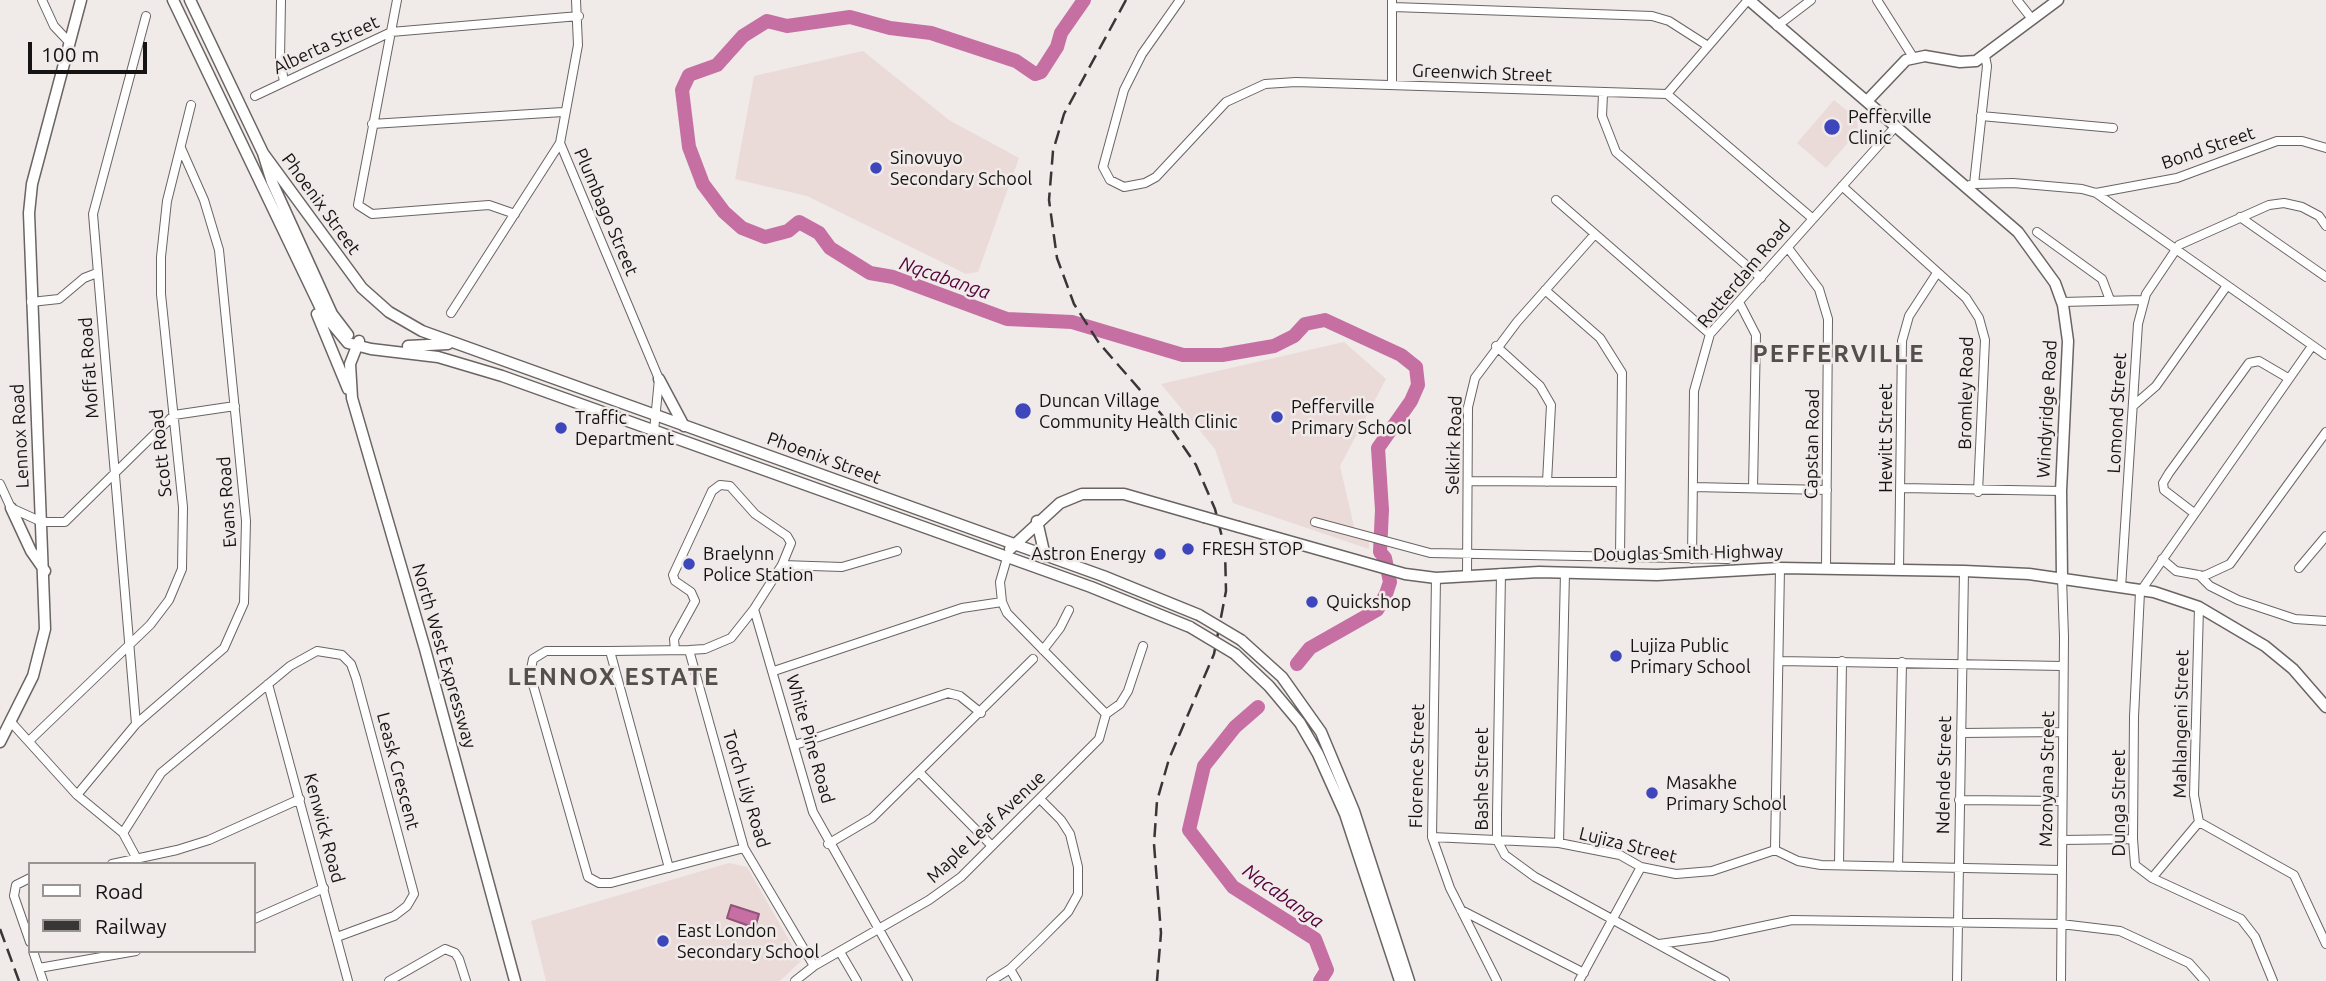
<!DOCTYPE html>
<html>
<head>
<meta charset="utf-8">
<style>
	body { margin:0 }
	#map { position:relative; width:2326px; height:981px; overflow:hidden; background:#f0eae9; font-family:Ubuntu,sans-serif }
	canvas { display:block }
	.legend { position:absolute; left:28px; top:862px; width:228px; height:91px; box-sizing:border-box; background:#f0eae9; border:2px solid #989493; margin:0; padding:9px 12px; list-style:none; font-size:21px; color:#151313 }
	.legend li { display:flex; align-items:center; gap:14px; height:35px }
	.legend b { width:35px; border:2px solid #989493 }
	.scale { position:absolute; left:28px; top:42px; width:119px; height:32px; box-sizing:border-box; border:4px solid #151313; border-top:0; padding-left:9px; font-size:21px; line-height:24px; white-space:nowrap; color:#151313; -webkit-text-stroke:5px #f0eae9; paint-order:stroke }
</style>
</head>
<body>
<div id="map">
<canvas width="2326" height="981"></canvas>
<ul class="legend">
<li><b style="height:9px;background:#fff"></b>Road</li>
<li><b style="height:9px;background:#393636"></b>Railway</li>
</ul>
<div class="scale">100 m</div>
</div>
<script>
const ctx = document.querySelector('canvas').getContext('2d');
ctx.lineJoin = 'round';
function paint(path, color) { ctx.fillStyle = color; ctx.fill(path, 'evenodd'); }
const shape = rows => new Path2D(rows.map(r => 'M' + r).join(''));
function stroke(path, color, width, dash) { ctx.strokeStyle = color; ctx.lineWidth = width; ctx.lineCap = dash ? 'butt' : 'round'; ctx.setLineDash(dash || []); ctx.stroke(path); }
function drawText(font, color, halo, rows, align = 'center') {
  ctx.font = font + ' Ubuntu,sans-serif'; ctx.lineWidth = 5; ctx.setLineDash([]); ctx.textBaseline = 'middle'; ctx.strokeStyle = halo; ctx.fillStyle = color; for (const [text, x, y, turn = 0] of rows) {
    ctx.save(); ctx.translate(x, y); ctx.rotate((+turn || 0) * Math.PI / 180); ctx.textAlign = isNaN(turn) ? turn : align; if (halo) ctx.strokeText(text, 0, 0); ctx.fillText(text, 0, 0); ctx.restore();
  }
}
paint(shape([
	[863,51,949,120,1019,158,978,272,966,274,807,196,735,179,754,76],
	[1834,100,1857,119,1858,131,1826,168,1797,143],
	[1344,342,1386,379,1340,466,1355,531,1369,538,1369,549,1233,503,1215,449,1161,384],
	[729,863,747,867,801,961,780,981,546,981,531,921]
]), '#eadbd8');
const water = shape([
	[731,905,759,914,755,928,727,918,731,905]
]);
paint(water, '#c66fa3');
stroke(water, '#915378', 2);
stroke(shape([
	[1084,0,1061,33,1057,47,1041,72,1035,74,1016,61,931,33,890,28,850,17,787,26,767,21,743,36,717,65,689,75,682,90,689,147,703,184,724,212,742,228,765,237,788,231,799,222,819,233,830,248,870,273,893,277,1007,319,1072,322,1183,355,1222,355,1274,346,1294,336,1305,324,1325,320,1401,355,1416,367,1418,385,1411,401,1378,448,1382,510,1380,552,1385,558,1390,582,1386,594,1377,610,1310,648,1297,664],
	[1258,707,1235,727,1204,766,1189,830,1233,887,1315,939,1327,970,1320,981]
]), '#c66fa3', 14);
const street = shape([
	[42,0,54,26,70,43],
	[281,0,280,59,284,82],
	[397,0,358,205,372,214,489,205,515,214],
	[576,0,578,45,560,143,659,379,654,431],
	[1180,0,1142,54,1124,90,1103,167,1110,180,1124,187,1145,183,1156,177,1226,102,1265,84,1296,82,1667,94,1812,218],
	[1877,0,1913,57],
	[2017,0,2032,19],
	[1393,7,1652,16,1669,21,1708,46],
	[1777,26,1811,0],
	[1392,85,1392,0],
	[1603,94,1602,116,1616,152,1761,278],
	[1667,94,1748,0],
	[255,96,391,32,579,16],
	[1981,116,2113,128],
	[372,124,563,112],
	[1974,184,2013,183,2082,189,2096,193,2177,178,2277,141,2302,141,2326,148],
	[1970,185,1974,184,1987,66,1985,56],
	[1842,186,1966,298,1979,318,1985,340,1978,492],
	[2096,193,2326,355],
	[1556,200,1710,334],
	[2240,217,2326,277],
	[2037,232,2102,279,2110,300],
	[1788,248,1819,289,1828,319,1826,569],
	[1545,290,1600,338,1622,373,1620,557],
	[31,302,59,299,84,278,97,273],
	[1739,302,1756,335,1753,488],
	[2062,302,2142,300],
	[451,313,560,143],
	[1496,346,1540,386,1551,405,1547,482],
	[2133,406,2156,386,2226,287],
	[1468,481,1620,482],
	[0,484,11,508,42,522,65,522,174,415,235,406],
	[1693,487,1827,490],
	[1902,488,2061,491],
	[2194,513,2164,490,2163,483,2169,473,2249,363,2259,361,2288,378],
	[1315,522,1430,553,1728,559],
	[1007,558,1000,582,1002,602,1007,613,1106,714],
	[1692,559,1694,391,1710,334,1896,126],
	[2162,559,2176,571,2204,576,2230,564,2326,432],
	[782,565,842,567,897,551],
	[2299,568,2326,536],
	[1899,570,1902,341,1909,316,1937,273],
	[1501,573,1497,815,1497,840,1505,855,1535,877,1725,981],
	[2199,575,2210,586,2238,600,2295,619,2326,621],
	[1467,576,1468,407,1475,378,1517,322,1595,234],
	[1436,578,1432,837,1450,888,1497,981],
	[2121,588,2138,324,2146,294,2179,245,2269,205,2284,203,2302,207,2319,216,2326,226],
	[2199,607,2194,795,2199,822,2294,875,2326,944],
	[754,609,813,812,908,981],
	[675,650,674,639,695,601,691,592,675,581,673,575,712,491,720,485,730,486,755,514,787,536,791,543,782,565,754,609,731,638,705,649,689,650,610,651,546,651,533,659,530,674,588,877,599,883,611,883,744,848],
	[689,650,744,848,814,966],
	[1043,650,1060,628,1069,610],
	[610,651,669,868],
	[1779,661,2063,666],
	[774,671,962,608,1002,602],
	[268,684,348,981],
	[10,721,77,795,123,833,137,859],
	[136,724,93,214,146,16],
	[1961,733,2063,732],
	[29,741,150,625,169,600,182,569,183,507,161,294,161,257,167,201,191,105],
	[795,745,948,693,960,696,981,713],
	[920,773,992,846],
	[77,795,136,724,224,648,244,603,246,521,219,250,204,200,181,148],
	[1959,800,2062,801],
	[123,833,161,773,290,666,317,651,342,655,351,664,356,678,414,894,407,906,394,916,337,937],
	[1432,837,1559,843,1620,855,1641,867,1676,874,1712,871,1775,850,1798,861,1821,865,2061,870],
	[2062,840,2133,839],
	[1559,843,1565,572],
	[828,844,872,818,1033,659],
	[1775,850,1780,568],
	[112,864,177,850,209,840,300,799],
	[1839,865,1842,661],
	[1898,867,1902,662],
	[30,878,16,885,14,896,30,942],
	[2152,878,2199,822],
	[1461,910,1584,973],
	[254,919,324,888],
	[1659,944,1711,937,1792,920,2061,924,2120,931,2189,963,2205,981],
	[33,951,43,981],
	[840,952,857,981],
	[39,968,136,951],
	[1010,969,1017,981],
	[389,981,445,949,455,953,459,959,466,981],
	[795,981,814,966,929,900,961,877,1099,739,1106,714,1120,704,1128,691,1143,646],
	[991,981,1010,969,1038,942,1068,912,1078,894,1078,867,1070,834,1061,820,1040,799],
	[1579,981,1641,867],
	[1957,981,1964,571],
	[2061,981,2064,637,2062,578],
	[2273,981,2255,937,2241,919,2152,878,2135,865,2133,839,2134,717,2140,592,2312,346]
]);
const secondary = shape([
	[173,0,323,313,348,343,371,349,438,357,502,376,1091,587,1190,627],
	[190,0,263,153,272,182,332,314,348,335],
	[1749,0,2018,232,2055,283,2063,305,2068,341,2061,491,2062,578],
	[1867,101,1906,60,1925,56,1960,62,1976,61,2058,0],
	[263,153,362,288,389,312,422,331,1103,576,1199,615],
	[317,314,348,389],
	[359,341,350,364,352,398,425,649,515,981],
	[408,346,448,344],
	[659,379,684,426],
	[11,508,31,551,45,571],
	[1037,521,1045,556],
	[1239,527,1405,574,1436,578,1539,572,1657,575,1780,568,1964,571,2029,574,2154,592,2199,607,2265,646,2293,669,2326,707],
	[1010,549,1060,503,1082,494,1124,494,1204,517],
	[1241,640,1282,677,1321,732,1354,811,1409,981],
	[1235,654,1269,686,1300,723,1318,754,1345,814,1400,981],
	[0,742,33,676,45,629,29,213,32,184,81,0]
]);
stroke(street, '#6a6463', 10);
stroke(secondary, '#6a6463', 13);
stroke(street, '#fff', 8);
stroke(secondary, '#fff', 10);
stroke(shape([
	[1126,0,1064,114,1053,151,1049,200,1057,258,1074,304,1099,343,1162,415,1196,465,1215,509,1225,549,1226,591,1214,654,1169,759,1157,801,1154,844,1161,933,1157,981],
	[0,929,19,981]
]), '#393636', 2.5, [14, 7]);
const secondaryBridge = shape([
	[1204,517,1239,527],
	[1199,615,1241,640],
	[1190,627,1235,654]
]);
stroke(secondaryBridge, '#6a6463', 13, []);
stroke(secondaryBridge, '#fff', 10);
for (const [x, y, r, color] of [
	[1832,127,9,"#3d46ba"],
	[876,168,7,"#3d46ba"],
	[1023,411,9,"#3d46ba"],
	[1277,417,7,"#3d46ba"],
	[561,428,7,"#3d46ba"],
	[1188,549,7,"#3d46ba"],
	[1160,554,7,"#3d46ba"],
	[689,564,7,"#3d46ba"],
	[1312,602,7,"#3d46ba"],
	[1616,656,7,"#3d46ba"],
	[1652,793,7,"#3d46ba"],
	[663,941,7,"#3d46ba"]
]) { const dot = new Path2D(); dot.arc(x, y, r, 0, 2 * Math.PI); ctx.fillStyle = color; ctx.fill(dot); stroke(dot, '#f0eae9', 2.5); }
drawText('18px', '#151313', '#f0eae9', [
	["Alberta Street",326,45,-25],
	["Greenwich Street",1482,73,2],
	["Bond Street",2208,148,-19],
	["Phoenix Street",321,204,54],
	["Plumbago Street",606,212,67],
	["Rotterdam Road",1744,274,-50],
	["Moffat Road",89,368,-94],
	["Bromley Road",1966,393,-89],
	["Windyridge Road",2047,409,-87],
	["Lomond Street",2117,413,-87],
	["Lennox Road",20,436,-93],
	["Hewitt Street",1886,438,-90],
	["Capstan Road",1812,444,-89],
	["Selkirk Road",1454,445,-88],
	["Scott Road",161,453,-96],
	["Phoenix Street",824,458,20],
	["Evans Road",227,502,-94],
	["Douglas Smith Highway",1688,553,-1],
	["North West Expressway",444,656,74],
	["Mahlangeni Street",2181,724,-89],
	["White Pine Road",810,739,74],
	["Florence Street",1417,766,-89],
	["Leask Crescent",398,771,75],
	["Ndende Street",1944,775,-89],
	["Bashe Street",1482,779,-90],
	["Mzonyana Street",2047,779,-89],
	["Torch Lily Road",746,789,73],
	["Dunga Street",2119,803,-90],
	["Maple Leaf Avenue",986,827,-43],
	["Kenwick Road",324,828,75],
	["Lujiza Street",1628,845,14]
]);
drawText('18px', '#151313', '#f0eae9', [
	["Pefferville",1848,117],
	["Clinic",1848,138],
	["Sinovuyo",890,158],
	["Secondary School",890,179],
	["Duncan Village",1039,401],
	["Community Health Clinic",1039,422],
	["Pefferville",1291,407],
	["Primary School",1291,428],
	["Traffic",575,418],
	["Department",575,439],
	["FRESH STOP",1202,549],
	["Braelynn",703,554],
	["Police Station",703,575],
	["Astron Energy",1146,554,"right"],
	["Quickshop",1326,602],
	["Lujiza Public",1630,646],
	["Primary School",1630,667],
	["Masakhe",1666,783],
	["Primary School",1666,804],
	["East London",677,931],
	["Secondary School",677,952]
], 'left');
drawText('italic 19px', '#53003b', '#f0eae9', [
	["Nqcabanga",945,278,19],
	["Nqcabanga",1283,896,36]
]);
ctx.letterSpacing = '2px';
drawText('bold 24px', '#544e4d', '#f0eae9', [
	["PEFFERVILLE",1839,354],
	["LENNOX ESTATE",614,677]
]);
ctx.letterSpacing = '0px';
</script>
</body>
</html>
